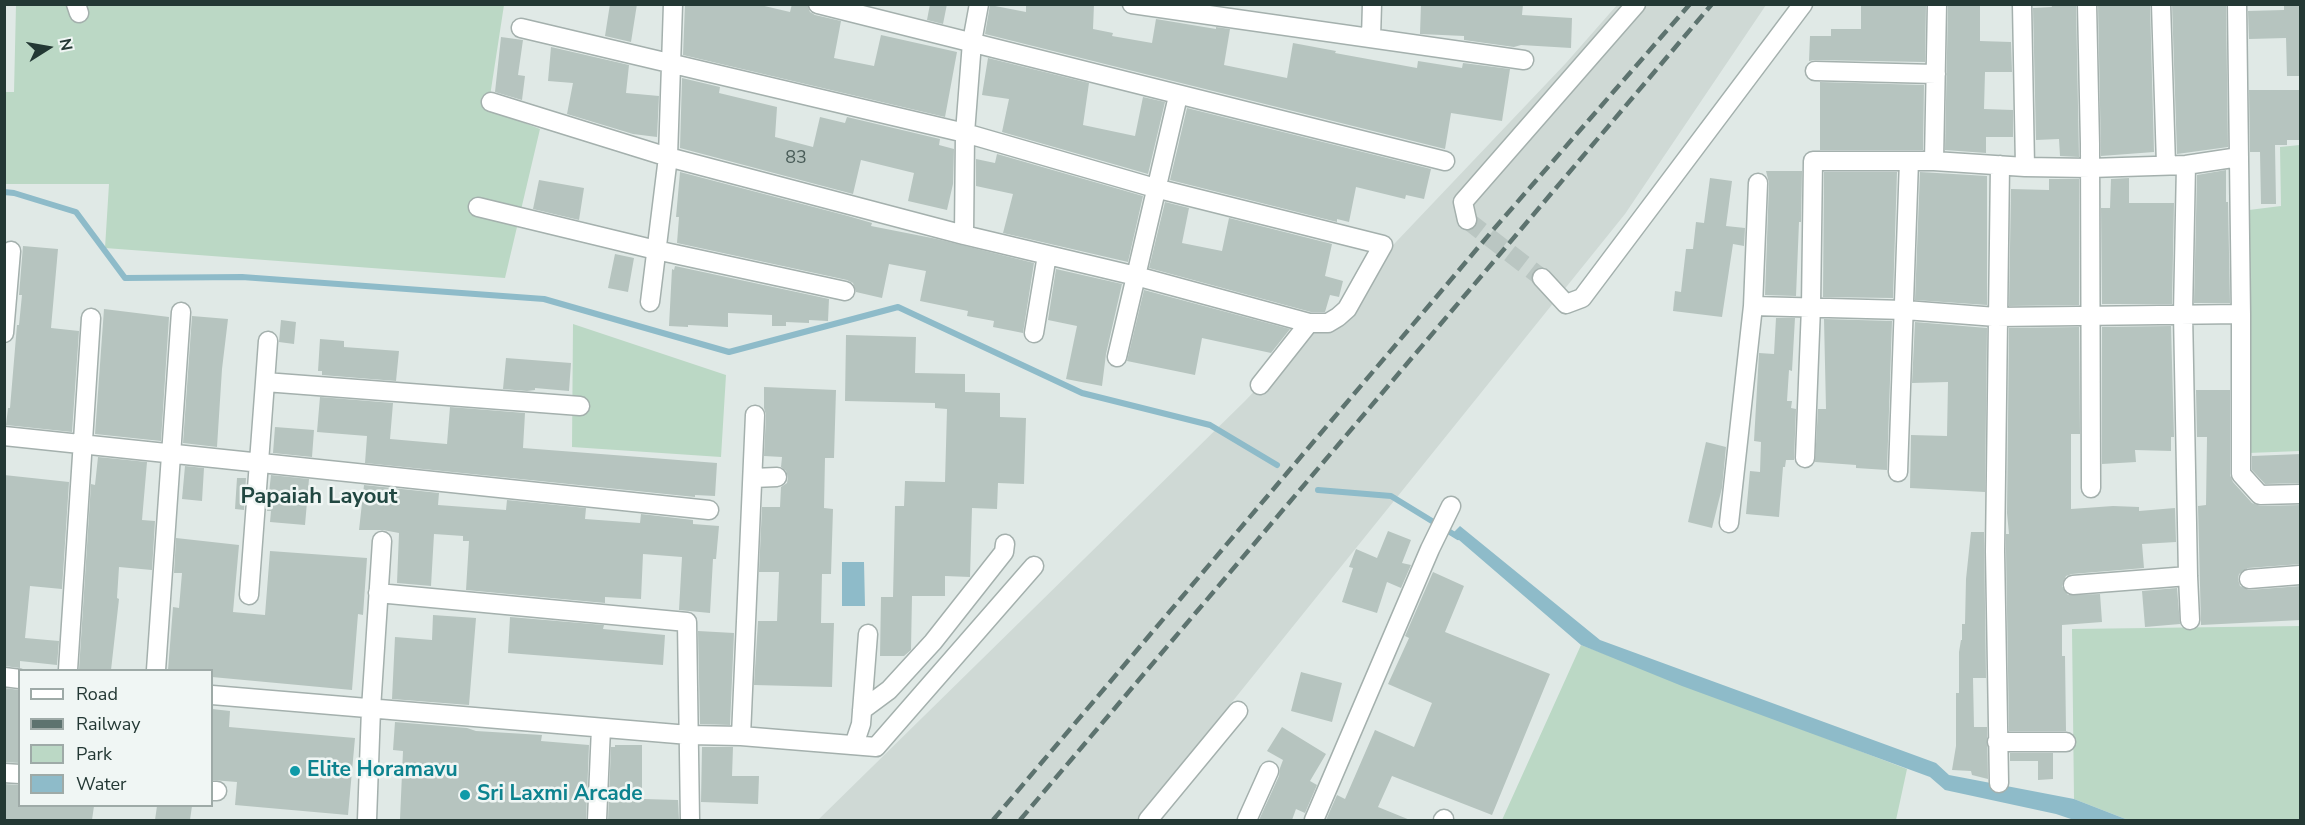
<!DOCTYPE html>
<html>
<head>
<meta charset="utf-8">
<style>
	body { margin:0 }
	#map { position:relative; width:2305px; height:825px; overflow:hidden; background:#e0e9e6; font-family:"Nunito Sans",sans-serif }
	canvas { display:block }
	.frame { position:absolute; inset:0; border:6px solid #233834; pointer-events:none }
	.legend { position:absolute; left:18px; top:669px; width:195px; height:138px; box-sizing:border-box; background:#f0f6f4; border:2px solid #9eaaa7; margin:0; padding:8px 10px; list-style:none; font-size:18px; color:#233834 }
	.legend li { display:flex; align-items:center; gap:12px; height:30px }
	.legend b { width:30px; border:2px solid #9eaaa7 }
	.north { position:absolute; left:18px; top:18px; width:60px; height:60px; -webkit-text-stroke:4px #f0f6f4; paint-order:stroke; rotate:79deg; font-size:16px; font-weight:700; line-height:24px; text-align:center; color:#233834 }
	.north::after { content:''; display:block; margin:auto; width:21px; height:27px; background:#233834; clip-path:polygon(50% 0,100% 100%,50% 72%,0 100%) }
</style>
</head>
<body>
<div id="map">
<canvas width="2305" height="825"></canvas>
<div class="frame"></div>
<ul class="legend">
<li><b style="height:8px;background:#fff"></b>Road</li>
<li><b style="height:8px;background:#5d736f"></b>Railway</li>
<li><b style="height:16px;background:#bbd8c5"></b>Park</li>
<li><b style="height:16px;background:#8ebbc9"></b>Water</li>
</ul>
<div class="north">N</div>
</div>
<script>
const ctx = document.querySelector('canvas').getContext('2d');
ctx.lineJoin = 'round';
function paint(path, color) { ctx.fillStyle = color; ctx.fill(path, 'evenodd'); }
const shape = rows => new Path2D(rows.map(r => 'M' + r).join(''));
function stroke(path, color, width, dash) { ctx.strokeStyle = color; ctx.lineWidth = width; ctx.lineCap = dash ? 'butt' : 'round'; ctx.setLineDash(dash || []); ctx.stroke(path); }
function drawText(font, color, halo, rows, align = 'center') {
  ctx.font = font + ' "Nunito Sans",sans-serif'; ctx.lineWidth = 5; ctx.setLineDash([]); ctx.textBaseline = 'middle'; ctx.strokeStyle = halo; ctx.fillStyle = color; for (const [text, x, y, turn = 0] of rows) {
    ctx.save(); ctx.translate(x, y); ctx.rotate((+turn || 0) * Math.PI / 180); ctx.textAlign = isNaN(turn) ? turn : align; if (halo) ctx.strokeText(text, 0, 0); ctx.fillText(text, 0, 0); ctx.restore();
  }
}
paint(shape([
	[1617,5,1766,5,1625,214,1137,820,818,820,1245,401,1566,63]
]), '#cfd9d5');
paint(shape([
	[16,5,504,5,488,109,540,129,505,278,105,248,109,184,5,184,5,92,14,92],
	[2300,145,2300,451,2248,453,2241,211,2281,206,2280,147],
	[573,324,726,375,721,457,572,447],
	[2300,626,2300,820,2128,820,2074,799,2072,629],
	[1581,645,1907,769,1896,820,1502,820]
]), '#bbd8c5');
paint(shape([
	[1460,526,1600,640,1936,763,1949,775,2074,799,2128,820,2074,820,2056,814,1945,790,1930,777,1682,686,1581,645,1452,534],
	[842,562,864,562,865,606,842,606]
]), '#8ebbc9');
stroke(shape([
	[4,192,14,193,76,212,125,278,242,277,544,299,729,352,898,307,1082,393,1210,425,1277,465],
	[1318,490,1391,496,1458,537]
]), '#8ebbc9', 6);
paint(shape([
	[610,4,637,4,631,42,605,36],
	[685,4,756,4,790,12,792,4,807,4,810,12,815,15,841,21,834,58,874,66,881,35,957,52,945,117,683,55],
	[930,4,947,4,943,24,927,20],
	[1026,4,1094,4,1093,29,1113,33,1112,36,1152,43,1156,19,1216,29,1216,27,1230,29,1224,65,1287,78,1293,43,1336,51,1335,53,1417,68,1418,61,1462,68,1463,63,1510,69,1502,121,1451,113,1445,149,985,34,990,5,1026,12],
	[1421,4,1523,4,1522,15,1572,18,1571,48,1521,45,1514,47,1464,40,1464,36,1420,34],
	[1861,4,1926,4,1925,62,1815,60,1809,61,1810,36,1831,36,1831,29,1861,29],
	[1948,4,1980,4,1980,41,2011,42,2012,72,1985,72,1984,109,2013,110,2013,137,1986,137,1986,153,1945,150],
	[2051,4,2076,4,2079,157,2060,156,2059,139,2036,140,2033,8,2052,7],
	[2098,4,2150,4,2154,152,2101,156],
	[2172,4,2226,4,2228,147,2177,154],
	[2284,4,2301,4,2301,76,2287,76,2286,38,2249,39,2248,11,2284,10],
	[501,37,523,40,518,75,525,76,522,100,495,92],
	[551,47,629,65,626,93,659,96,657,137,633,134,567,114,573,83,548,81],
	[988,58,1089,83,1083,125,1135,136,1143,97,1165,102,1148,174,1002,132,1009,99,982,95],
	[682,78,720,87,719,93,777,107,775,137,813,147,820,117,845,123,847,117,940,139,939,145,954,149,953,184,947,210,908,201,914,173,861,160,853,194,680,148],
	[1820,82,1924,85,1923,150,1820,150],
	[2249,90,2301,90,2301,140,2287,140,2287,145,2275,145,2276,204,2261,204,2260,152,2250,152],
	[1187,108,1431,169,1424,199,1406,195,1405,199,1356,187,1349,222,1337,219,1337,222,1170,180],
	[997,154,1143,196,1128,262,1003,233,1013,194,976,186,976,159,995,163],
	[2226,170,2226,202,2228,202,2230,303,2194,303,2197,175],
	[1766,171,1802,171,1801,222,1799,222,1796,296,1765,295,1769,183],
	[680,172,848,216,872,223,871,226,937,239,1034,263,1023,333,993,327,994,321,967,316,968,311,920,301,926,271,889,264,882,298,856,292,853,283,847,280,677,243,679,217,676,217],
	[1824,172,1897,172,1893,298,1823,297],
	[1920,172,1987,176,1987,305,1915,300],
	[1710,178,1732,181,1726,226,1745,228,1744,246,1733,244,1722,317,1673,311,1675,291,1681,292,1686,249,1693,249,1696,222,1704,223],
	[2129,178,2129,203,2174,203,2172,304,2102,304,2101,208,2110,208,2111,179],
	[2049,179,2079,179,2079,305,2009,306,2011,189,2049,190],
	[539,180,584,188,579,220,533,209],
	[1165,202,1189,208,1182,243,1222,251,1229,218,1332,244,1325,276,1343,281,1339,297,1330,295,1325,312,1311,312,1149,268],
	[23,246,58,249,51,328,79,331,72,432,6,425,8,408,10,408,17,325,19,325,22,295,19,295],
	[615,254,634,258,628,292,608,288],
	[675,266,829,299,828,321,809,320,809,323,786,322,786,326,772,326,772,315,728,313,728,327,688,325,688,327,669,326,672,269,674,270],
	[1056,269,1122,284,1106,354,1102,386,1066,379,1077,326,1048,320],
	[1144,290,1290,329,1271,353,1202,338,1195,375,1127,361],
	[104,309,169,317,161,441,95,434],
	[192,316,228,319,222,369,217,447,183,443],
	[1776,318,1795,318,1792,371,1789,370,1787,401,1792,401,1791,408,1796,409,1794,460,1786,460,1785,467,1783,467,1779,517,1746,514,1750,471,1760,472,1761,442,1754,441,1759,353,1774,354],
	[1824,319,1892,321,1887,470,1856,468,1856,465,1815,462,1818,409,1826,409],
	[281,320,296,322,294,344,279,342],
	[1915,322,1987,328,1985,492,1910,488,1911,435,1947,436,1948,382,1912,383],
	[2171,326,2174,437,2171,437,2171,451,2135,450,2136,462,2102,464,2102,327],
	[2079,327,2080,434,2071,434,2071,509,2113,506,2139,507,2139,511,2175,508,2176,542,2142,544,2144,568,2072,574,2066,576,2062,586,2068,595,2100,594,2102,622,2062,625,2062,656,2065,656,2066,731,2009,731,2006,551,2006,534,2009,534,2007,513,2009,328],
	[846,335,916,337,915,373,965,374,965,392,1000,393,1000,417,1026,418,1024,484,998,483,997,509,972,508,970,577,945,576,945,596,912,596,911,650,904,656,880,656,881,597,893,597,895,506,904,506,905,481,945,482,947,409,935,408,935,403,845,401],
	[320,339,344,341,344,347,399,351,396,381,322,375,322,371,318,371],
	[506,358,571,363,569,391,535,388,535,390,527,391,503,389],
	[764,387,836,390,834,458,825,458,824,508,833,509,831,574,822,574,821,623,834,623,832,687,754,685,758,621,777,621,779,572,759,572,762,507,780,507,781,487,787,483,788,477,786,471,781,467,782,457,764,456,766,415,764,408],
	[2196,390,2230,390,2230,475,2233,482,2252,503,2260,506,2301,505,2301,564,2248,568,2239,574,2238,579,2240,586,2249,590,2301,586,2301,620,2201,625,2198,506,2206,505,2207,437,2197,437],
	[320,397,393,403,390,439,447,444,450,407,525,413,523,448,717,463,715,496,695,495,695,497,365,463,367,436,317,432],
	[275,427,314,430,312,457,273,453],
	[1706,442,1726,447,1722,488,1712,528,1688,522],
	[2301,454,2301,483,2265,484,2252,470,2252,456],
	[98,457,147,462,142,520,155,521,152,570,119,567,117,598,119,599,111,670,79,670,91,484,95,485],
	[185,466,204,468,202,501,182,499],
	[4,475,69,482,62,589,30,586,25,638,59,641,57,665,20,661,20,668,4,666],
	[271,475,309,479,305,525,270,522,271,511,267,511],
	[237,478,246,478,244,510,235,509],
	[364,485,439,493,438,505,506,510,507,500,586,508,585,519,640,523,641,514,693,520,693,524,719,526,716,559,713,559,710,613,679,610,682,557,643,554,641,599,605,597,605,603,466,590,469,541,463,541,463,536,434,534,431,586,397,583,399,533,383,530,359,530],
	[1388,531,1411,540,1402,563,1411,565,1401,588,1387,582,1377,613,1342,602,1353,568,1349,567,1356,549,1377,558],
	[1971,532,1984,532,1986,678,1973,678,1974,727,1987,727,1988,779,1972,775,1971,771,1952,770,1956,746,1956,693,1959,693,1959,652,1961,640,1962,640,1962,624,1965,624,1966,579],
	[176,538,239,545,233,612,265,615,270,551,367,558,363,615,358,614,352,690,212,677,212,670,168,670,173,607,179,608,182,573,174,573],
	[1433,572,1464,586,1445,632,1550,674,1492,815,1392,776,1378,807,1410,820,1326,820,1337,795,1345,799,1375,730,1414,747,1432,703,1388,684,1409,638,1405,636],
	[2177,588,2180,624,2145,627,2142,591],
	[433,615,476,618,469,705,392,699,395,637,432,640],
	[510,617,604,625,603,629,665,635,663,665,508,653],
	[698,631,734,633,730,725,700,724],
	[1301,672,1342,683,1332,722,1291,711],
	[4,688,20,690,20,763,4,762],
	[212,709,230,711,229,727,355,738,348,815,235,805,237,782,212,780],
	[395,722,467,728,476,731,542,735,541,741,589,745,586,820,400,819,403,751,393,750],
	[1282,727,1326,754,1310,781,1317,785,1305,813,1296,809,1292,820,1259,820,1279,776,1280,768,1283,760,1267,751],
	[615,745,642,745,642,793,644,793,644,799,678,800,679,820,608,820,611,747,615,747],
	[702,747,733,747,732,776,759,776,758,804,701,802],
	[2010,753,2053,753,2053,779,2038,780,2038,761,2010,761],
	[4,784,20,785,20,806,94,806,92,820,4,820],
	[157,806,192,806,190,820,155,820]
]), '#b6c4bf');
stroke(shape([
	[1467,220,1542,278]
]), '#bac6c2', 18, [18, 9]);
const minor = shape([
	[76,4,79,13],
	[818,4,1445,161],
	[1132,4,1524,60],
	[2022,4,2025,167,2090,168,2186,165,2239,157],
	[2087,4,2090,144,2091,488],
	[2161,4,2166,165],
	[2237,4,2241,314,2241,474,2260,495,2300,494],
	[521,28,965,133,1155,188,1383,245,1347,309,1338,317,1328,323,1309,323],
	[1371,38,1372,4],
	[1815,71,1936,74],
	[491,102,668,157,964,235,1136,276,1178,96],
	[1934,161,1937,4],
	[2186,165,2183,313,2188,576,2190,620],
	[1758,183,1753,306,1905,310,1996,317,2241,314],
	[478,207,656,250,845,291],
	[1467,220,1463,202,1636,4],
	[964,235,965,133,972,42,979,4],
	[1542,278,1566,304,1582,298,1803,4],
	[650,302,668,157,673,4],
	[4,333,11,251],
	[1034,333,1047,255],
	[1117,357,1136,276,1309,323,1260,385],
	[265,382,268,341],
	[4,436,709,510],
	[1805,458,1811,307,1813,161,1934,161,2025,167],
	[1898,472,1909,161],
	[753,478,777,477],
	[1729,523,1753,306],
	[2249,579,2300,575],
	[2073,585,2188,576],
	[378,593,687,622,690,820],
	[249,595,265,382,580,406],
	[68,670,91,318],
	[156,670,181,312],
	[4,677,20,679],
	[212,695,689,735,741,736,876,747,1034,566],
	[862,710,889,690,933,642,1004,552,1005,544],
	[741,736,755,415],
	[1997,742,2066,742],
	[854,745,861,724,868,634],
	[4,773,20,774],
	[1999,783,1995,551,2000,165],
	[212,791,217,791],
	[367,820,371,709,382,541],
	[597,820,601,728],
	[1148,820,1238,711],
	[1247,820,1269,771],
	[1314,820,1430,549,1451,506],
	[1443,820,1444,819]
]);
stroke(minor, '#a4b0ad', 21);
stroke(minor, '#fff', 18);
stroke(shape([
	[993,820,1493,230,1690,4],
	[1020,820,1712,4]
]), '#5d736f', 4.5, [12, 6]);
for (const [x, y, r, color] of [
	[295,771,6,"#0f9aa8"],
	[465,795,6,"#0f9aa8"]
]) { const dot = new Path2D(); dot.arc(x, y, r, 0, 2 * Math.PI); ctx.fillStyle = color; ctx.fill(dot); stroke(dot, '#f0f6f4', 2); }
drawText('18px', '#485b57', null, [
	["83",796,159]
]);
drawText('bold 21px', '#0d838f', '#f0f6f4', [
	["Elite Horamavu",307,771],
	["Sri Laxmi Arcade",477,795]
], 'left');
drawText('bold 22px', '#214741', '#f0f6f4', [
	["Papaiah Layout",319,498]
]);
</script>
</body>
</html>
